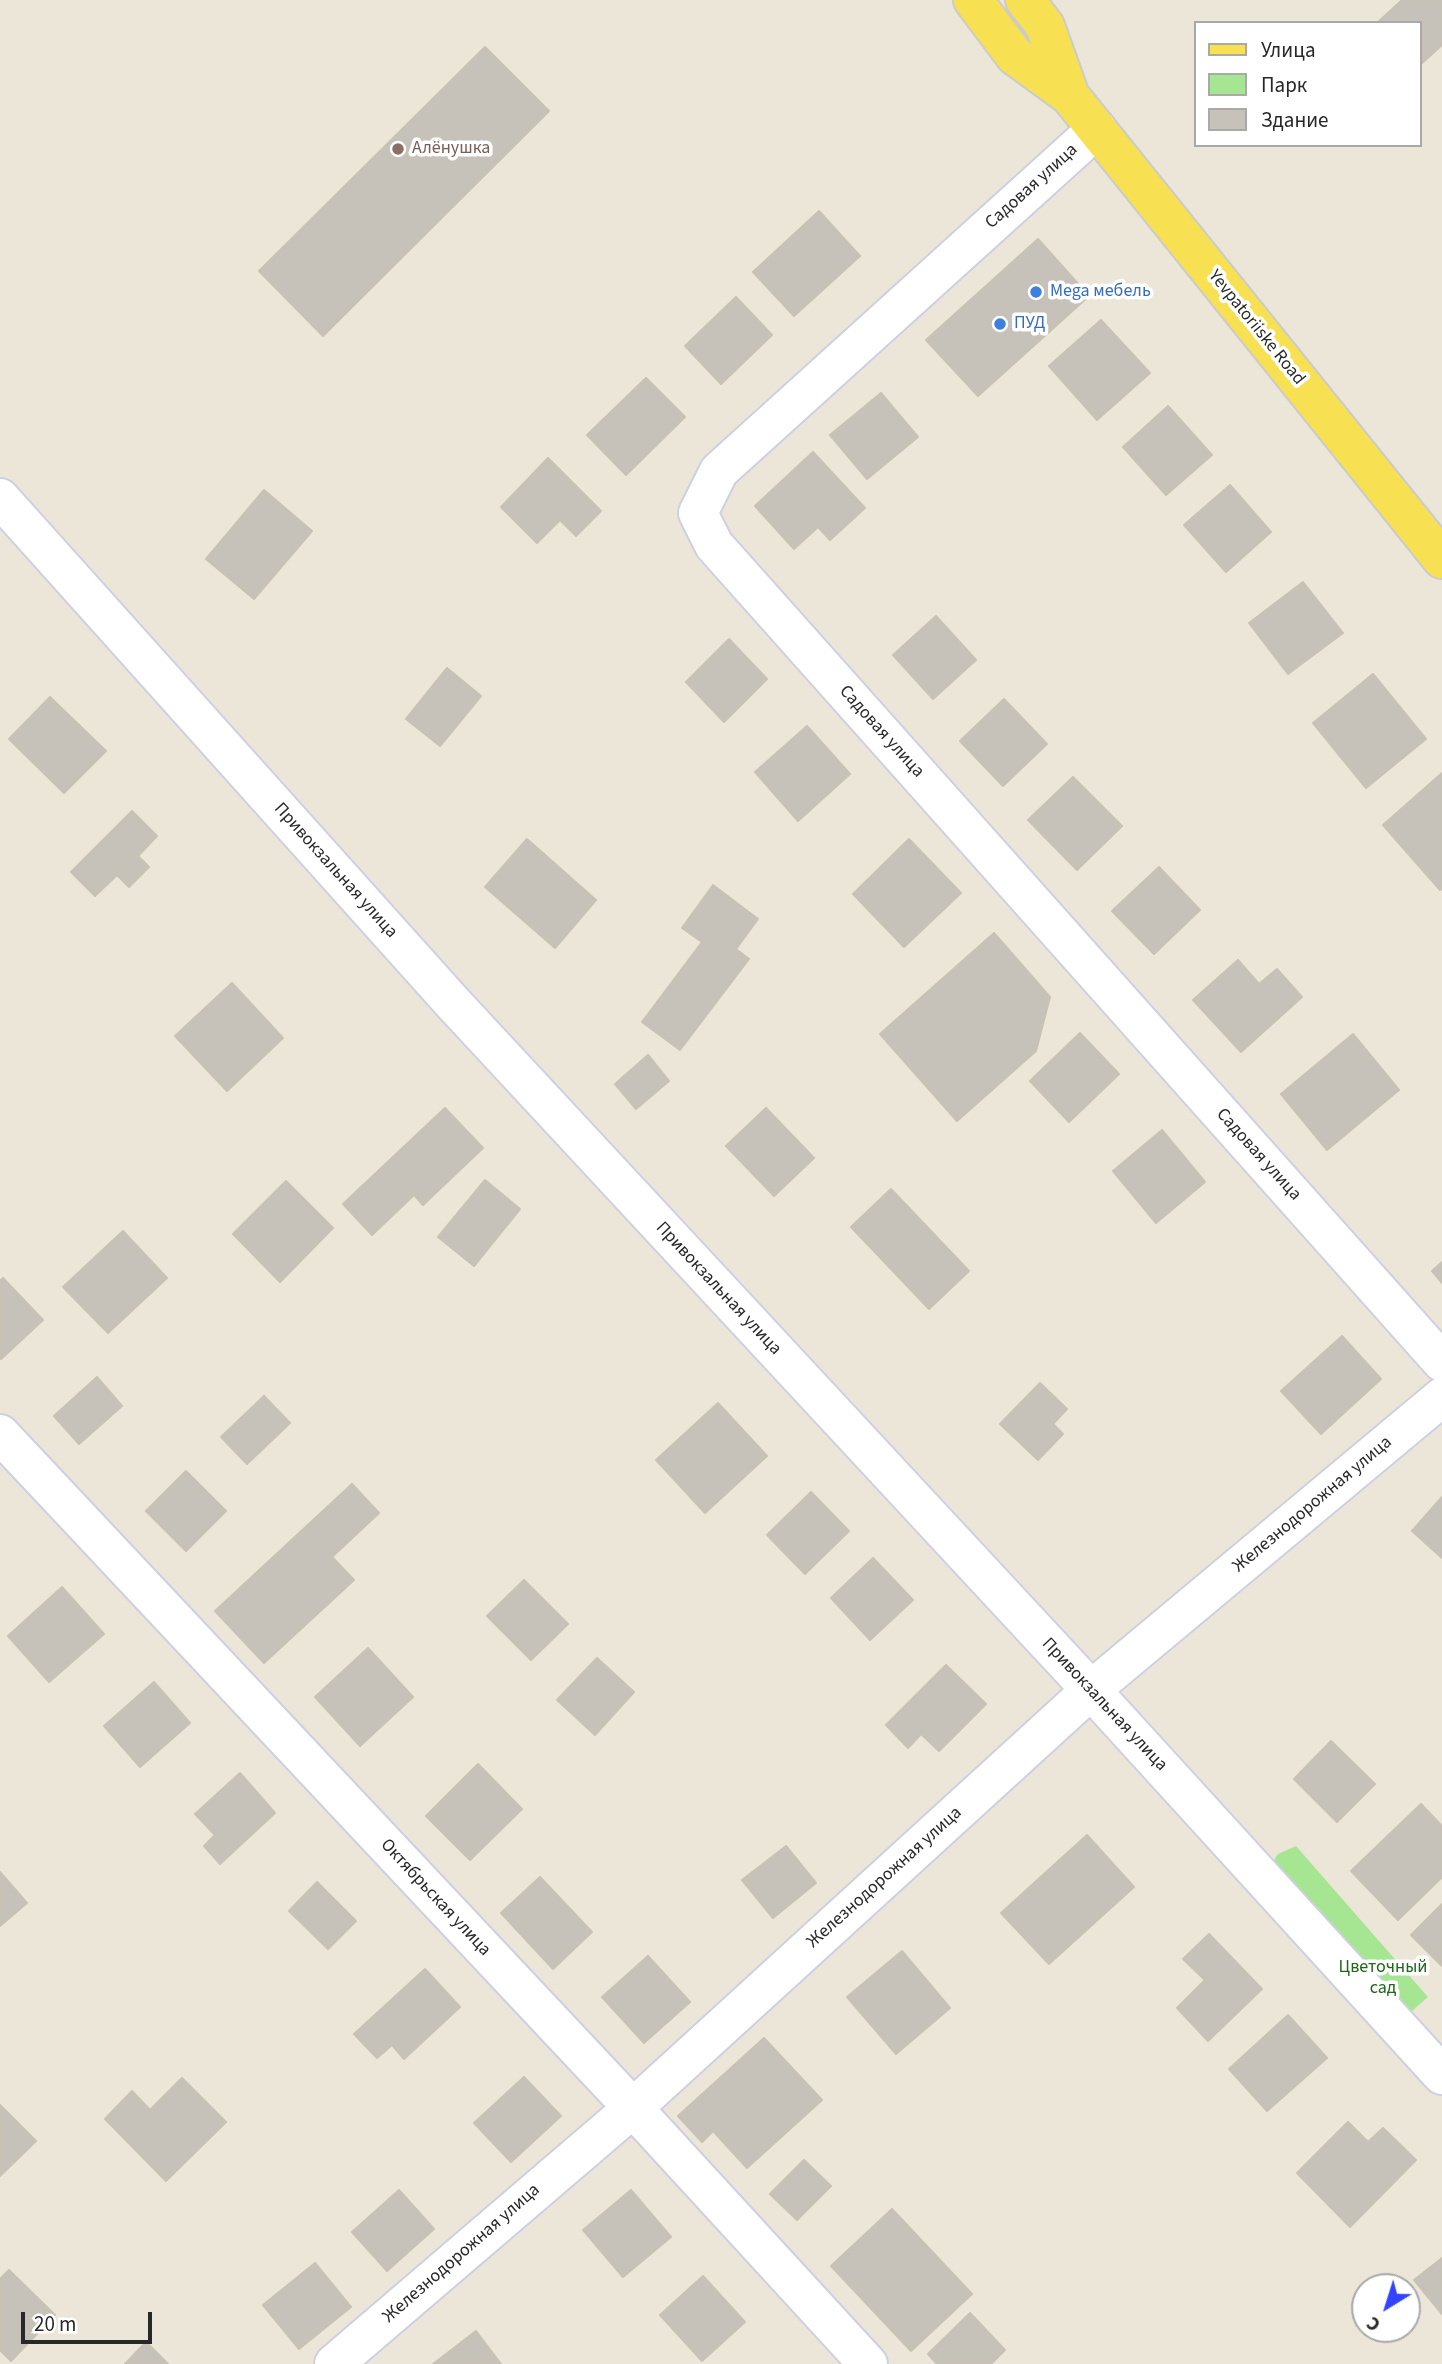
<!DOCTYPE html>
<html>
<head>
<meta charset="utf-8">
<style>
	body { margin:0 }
	#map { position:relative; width:1442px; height:2364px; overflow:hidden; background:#ece6d9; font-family:"Source Sans 3",sans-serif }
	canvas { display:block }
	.legend { position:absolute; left:1194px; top:21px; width:228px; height:126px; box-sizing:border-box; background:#fff; border:2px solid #a9a9a9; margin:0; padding:9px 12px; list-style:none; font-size:21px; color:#282828 }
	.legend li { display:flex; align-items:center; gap:14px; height:35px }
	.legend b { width:35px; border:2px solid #a9a9a9 }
	.north { position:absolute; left:1351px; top:2273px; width:70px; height:70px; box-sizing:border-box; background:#fff; border:2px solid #a9a9a9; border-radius:50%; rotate:218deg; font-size:19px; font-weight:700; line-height:28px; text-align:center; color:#282828 }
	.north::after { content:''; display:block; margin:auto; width:24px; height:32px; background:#34f; clip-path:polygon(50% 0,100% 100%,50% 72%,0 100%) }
	.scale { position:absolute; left:21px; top:2312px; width:131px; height:32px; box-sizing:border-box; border:4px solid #282828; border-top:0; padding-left:9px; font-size:21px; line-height:24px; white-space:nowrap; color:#282828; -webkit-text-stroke:5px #fff; paint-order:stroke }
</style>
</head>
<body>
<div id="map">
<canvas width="1442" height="2364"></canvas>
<ul class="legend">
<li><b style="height:9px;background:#f7e152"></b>Улица</li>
<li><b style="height:19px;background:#a6e692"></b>Парк</li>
<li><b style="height:19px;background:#c7c2b9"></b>Здание</li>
</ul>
<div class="north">С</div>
<div class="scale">20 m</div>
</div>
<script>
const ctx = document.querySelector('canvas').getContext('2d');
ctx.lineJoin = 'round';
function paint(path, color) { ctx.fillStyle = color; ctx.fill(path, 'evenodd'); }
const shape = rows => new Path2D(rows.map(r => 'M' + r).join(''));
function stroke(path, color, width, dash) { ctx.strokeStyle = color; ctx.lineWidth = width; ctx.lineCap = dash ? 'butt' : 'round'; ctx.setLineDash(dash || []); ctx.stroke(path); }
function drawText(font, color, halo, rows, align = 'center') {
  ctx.font = font + ' "Source Sans 3",sans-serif'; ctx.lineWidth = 7; ctx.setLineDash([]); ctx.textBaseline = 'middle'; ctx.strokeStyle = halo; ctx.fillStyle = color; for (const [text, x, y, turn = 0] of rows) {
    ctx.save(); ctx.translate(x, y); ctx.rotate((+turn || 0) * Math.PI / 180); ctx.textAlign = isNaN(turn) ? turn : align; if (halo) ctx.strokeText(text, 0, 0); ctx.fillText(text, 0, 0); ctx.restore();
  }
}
paint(shape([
	[1296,1846,1428,1997,1396,2025,1265,1874,1278,1854]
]), '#a6e692');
const building = shape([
	[1402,0,1442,0,1442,45,1419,66,1419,23,1377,23,1402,0],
	[485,47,549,111,323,336,259,271,485,47],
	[819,211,860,256,794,316,753,272,819,211],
	[1038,239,1089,296,978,396,926,340,1038,239],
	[736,297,772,335,721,384,685,346,736,297],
	[1101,320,1150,373,1097,420,1049,366,1101,320],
	[646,378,685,417,626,475,587,435,646,378],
	[881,393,918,437,867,479,830,435,881,393],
	[1168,406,1212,455,1166,495,1123,447,1168,406],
	[813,452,865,508,830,540,818,527,794,549,755,506,813,452],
	[548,458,601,511,576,536,560,520,537,543,501,507,548,458],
	[1230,485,1271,532,1226,572,1184,525,1230,485],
	[264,490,312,531,254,599,206,559,264,490],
	[1303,582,1343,633,1288,674,1249,623,1303,582],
	[936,616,976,660,933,699,893,655,936,616],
	[729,639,767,679,724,722,686,682,729,639],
	[447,668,481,696,440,746,406,719,447,668],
	[1373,674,1426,739,1366,788,1313,723,1373,674],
	[50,697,106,751,64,793,9,739,50,697],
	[1004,699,1047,744,1003,786,960,741,1004,699],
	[807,726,850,774,798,821,755,772,807,726],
	[1442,773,1442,889,1440,890,1383,825,1442,773],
	[1073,777,1122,826,1077,870,1028,820,1073,777],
	[132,811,157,836,138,856,149,867,129,887,117,875,95,896,71,872,132,811],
	[527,839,596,900,555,948,485,887,527,839],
	[909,839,961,893,904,947,853,894,909,839],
	[1159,867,1200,910,1154,954,1112,911,1159,867],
	[713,885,758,919,736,949,749,959,680,1050,642,1022,702,942,682,928,713,885],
	[994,933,1050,997,1036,1051,957,1121,880,1034,994,933],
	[1238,960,1259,984,1277,969,1302,997,1241,1052,1193,1000,1238,960],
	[232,983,283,1038,227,1091,175,1036,232,983],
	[1080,1033,1119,1074,1069,1122,1030,1081,1080,1033],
	[1353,1034,1399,1090,1327,1150,1281,1094,1353,1034],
	[648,1055,669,1081,636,1109,615,1084,648,1055],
	[445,1108,483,1148,423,1205,414,1195,372,1235,343,1204,445,1108],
	[766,1108,814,1158,774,1196,726,1146,766,1108],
	[1162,1130,1205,1182,1156,1223,1113,1171,1162,1130],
	[485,1180,520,1209,474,1266,438,1237,485,1180],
	[286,1181,333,1228,280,1282,233,1234,286,1181],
	[891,1189,969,1271,929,1309,851,1227,891,1189],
	[123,1231,167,1278,108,1333,63,1287,123,1231],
	[1442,1262,1442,1283,1432,1271,1442,1262],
	[3,1278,43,1320,1,1359,0,1281,3,1278],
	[1342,1336,1381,1379,1321,1434,1281,1391,1342,1336],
	[97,1377,122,1406,79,1444,54,1416,97,1377],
	[1040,1383,1067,1409,1053,1424,1063,1434,1038,1460,1000,1424,1040,1383],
	[264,1396,290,1423,247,1464,221,1437,264,1396],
	[718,1403,767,1456,705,1513,656,1460,718,1403],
	[186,1471,226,1511,186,1551,146,1511,186,1471],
	[352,1484,379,1513,332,1557,354,1580,264,1663,215,1611,352,1484],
	[811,1492,849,1531,805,1574,767,1535,811,1492],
	[1442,1497,1442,1558,1412,1531,1442,1497],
	[873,1558,913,1600,870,1640,831,1598,873,1558],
	[524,1580,568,1624,531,1660,487,1616,524,1580],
	[62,1587,104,1634,49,1682,8,1636,62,1587],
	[368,1648,413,1697,360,1746,315,1697,368,1648],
	[597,1658,634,1692,595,1735,557,1700,597,1658],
	[946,1665,986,1704,939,1751,921,1734,908,1748,886,1725,946,1665],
	[154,1682,190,1723,140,1767,104,1726,154,1682],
	[1331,1741,1375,1784,1337,1822,1294,1779,1331,1741],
	[478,1764,522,1809,470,1860,426,1816,478,1764],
	[240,1773,275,1813,220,1864,204,1846,215,1835,195,1814,240,1773],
	[1421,1804,1442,1826,1442,1877,1398,1920,1351,1871,1421,1804],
	[1087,1835,1134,1887,1049,1964,1001,1913,1087,1835],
	[786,1846,816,1883,773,1918,742,1880,786,1846],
	[0,1872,27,1903,0,1926,0,1872],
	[540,1877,592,1932,553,1969,501,1913,540,1877],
	[317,1882,356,1921,328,1949,289,1911,317,1882],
	[1442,1904,1442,1966,1411,1935,1442,1904],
	[1209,1934,1262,1989,1208,2041,1177,2008,1205,1980,1183,1959,1209,1934],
	[902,1951,950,2008,896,2054,847,1997,902,1951],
	[648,1956,690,2002,644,2043,602,1997,648,1956],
	[425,1969,460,2007,404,2059,392,2045,377,2058,354,2034,425,1969],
	[1288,2015,1327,2058,1267,2111,1229,2069,1288,2015],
	[764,2038,822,2100,747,2168,713,2131,702,2142,678,2116,764,2038],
	[524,2077,561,2116,511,2162,474,2123,524,2077],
	[182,2078,226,2122,166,2181,105,2119,132,2091,150,2110,182,2078],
	[0,2105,36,2141,0,2176,0,2105],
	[1348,2122,1368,2142,1383,2128,1416,2160,1350,2227,1297,2173,1348,2122],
	[804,2160,831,2186,797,2220,770,2194,804,2160],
	[399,2190,434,2229,387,2271,352,2232,399,2190],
	[631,2190,671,2237,623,2277,583,2230,631,2190],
	[892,2209,972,2294,911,2351,831,2266,892,2209],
	[1442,2258,1442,2314,1414,2280,1442,2258],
	[315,2263,351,2307,299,2349,263,2305,315,2263],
	[9,2270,55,2315,11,2361,0,2350,0,2279,9,2270],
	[703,2276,745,2322,702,2361,660,2315,703,2276],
	[970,2313,1005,2350,991,2364,937,2364,928,2354,970,2313],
	[476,2331,501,2364,433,2364,476,2331],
	[146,2342,168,2364,125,2364,146,2342]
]);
paint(building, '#c7c2b9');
stroke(building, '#c7c2b3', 2);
const minor = shape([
	[1097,129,719,471,698,513,714,545,1442,1362],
	[0,498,452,1002,1091,1690,1442,2075],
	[0,1434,633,2108,868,2364],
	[334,2364,633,2108,1091,1690,1442,1397]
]);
const major = shape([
	[973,0,1015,56,1070,96,1442,559],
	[1025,0,1045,26,1070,96]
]);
stroke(minor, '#ced0e2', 42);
stroke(major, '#cbcbcb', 42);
stroke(minor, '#fff', 38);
stroke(major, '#f7e152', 38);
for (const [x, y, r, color] of [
	[398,149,7,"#8d6e63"],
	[1036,292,7,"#3f7fe0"],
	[1000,324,7,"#3f7fe0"]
]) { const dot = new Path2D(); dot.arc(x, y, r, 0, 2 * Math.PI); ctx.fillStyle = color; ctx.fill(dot); stroke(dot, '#fff', 2.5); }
drawText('18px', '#785e54', '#fff', [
	["Алёнушка",412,149]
], 'left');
drawText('18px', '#282828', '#fff', [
	["Садовая улица",1032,187,-42],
	["Yevpatoriiske Road",1256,328,51],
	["Садовая улица",881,732,48],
	["Привокзальная улица",335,871,48],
	["Садовая улица",1258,1155,48],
	["Привокзальная улица",718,1289,47],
	["Железнодорожная улица",1313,1505,-40],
	["Привокзальная улица",1104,1705,47],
	["Железнодорожная улица",885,1878,-42],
	["Октябрьская улица",435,1898,47],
	["Железнодорожная улица",462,2254,-41]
]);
drawText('18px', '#366cbe', '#fff', [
	["Mega мебель",1050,292],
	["ПУД",1014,324]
], 'left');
drawText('18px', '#1e6816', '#fff', [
	["Цветочный",1383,1968],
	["сад",1383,1989]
]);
</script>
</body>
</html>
